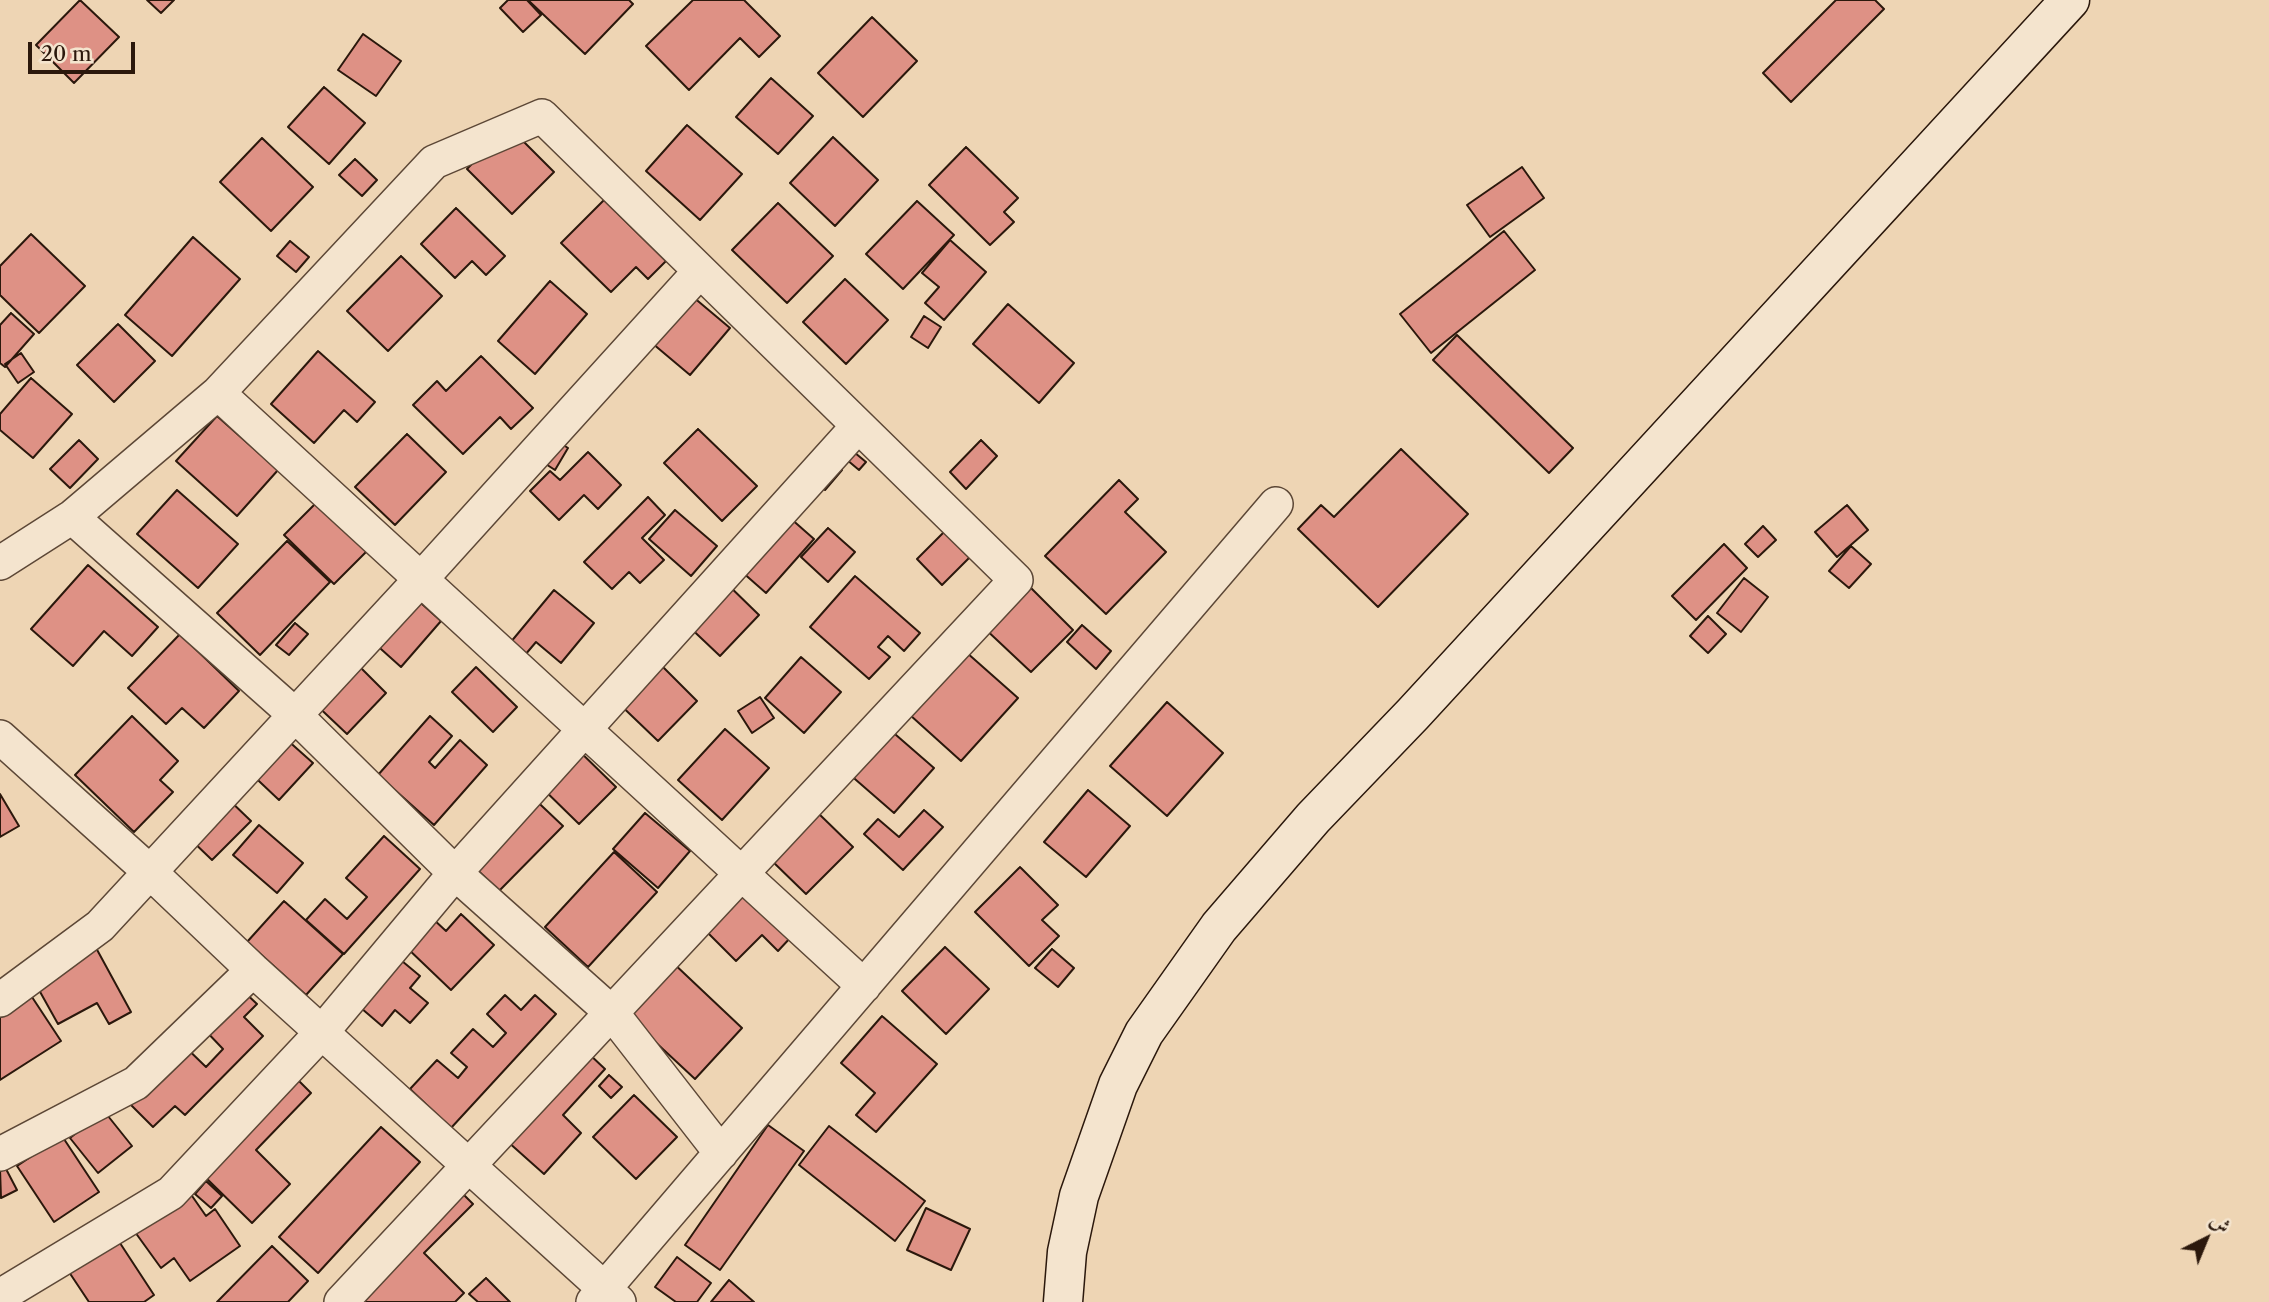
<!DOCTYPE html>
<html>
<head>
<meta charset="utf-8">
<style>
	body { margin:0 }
	#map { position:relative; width:2269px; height:1302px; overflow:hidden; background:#eed5b4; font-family:"Libre Caslon Text",Amiri,serif }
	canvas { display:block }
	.north { position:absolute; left:2171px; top:1204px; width:70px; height:70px; -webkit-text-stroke:5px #f4e4ce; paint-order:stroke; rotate:43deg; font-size:19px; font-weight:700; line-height:28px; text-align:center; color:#2b180c }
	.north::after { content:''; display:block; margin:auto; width:24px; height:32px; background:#2b180c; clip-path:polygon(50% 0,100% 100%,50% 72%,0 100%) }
	.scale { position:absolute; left:28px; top:42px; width:107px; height:32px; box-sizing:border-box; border:4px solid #2b180c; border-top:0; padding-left:9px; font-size:21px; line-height:24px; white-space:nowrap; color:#2b180c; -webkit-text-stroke:5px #f4e4ce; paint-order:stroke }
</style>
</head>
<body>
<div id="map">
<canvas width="2269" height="1302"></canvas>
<div class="north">ش</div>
<div class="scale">20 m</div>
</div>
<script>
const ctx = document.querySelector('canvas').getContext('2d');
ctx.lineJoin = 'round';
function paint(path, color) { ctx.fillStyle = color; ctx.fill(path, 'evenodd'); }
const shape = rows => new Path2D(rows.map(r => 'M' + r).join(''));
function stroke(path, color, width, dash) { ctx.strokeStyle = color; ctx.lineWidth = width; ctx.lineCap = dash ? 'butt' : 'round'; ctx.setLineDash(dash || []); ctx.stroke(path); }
const building = shape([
	[80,0,119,37,74,83,36,45,80,0],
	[147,0,174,0,161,13,147,0],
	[508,0,527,0,541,15,523,32,500,8,508,0],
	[528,0,629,0,633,4,585,54,528,0],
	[693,0,744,0,780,36,759,57,740,38,689,90,646,46,693,0],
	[1836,0,1875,0,1884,9,1791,102,1763,73,1836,0],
	[872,17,917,61,863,117,818,73,872,17],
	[363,34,401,61,376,96,338,70,363,34],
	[771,78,813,116,778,154,736,117,771,78],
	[324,87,365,123,329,164,288,127,324,87],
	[687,125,742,174,700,220,646,171,687,125],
	[508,126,554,172,512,214,467,169,508,126],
	[833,137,878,180,835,226,790,183,833,137],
	[262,138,313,187,271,231,220,182,262,138],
	[966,147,1018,198,1004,212,1014,222,990,245,929,185,966,147],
	[355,159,377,180,362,196,339,175,355,159],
	[1522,167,1544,198,1490,237,1467,205,1522,167],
	[604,200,666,261,648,279,636,267,611,292,561,243,604,200],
	[917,201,954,235,903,289,866,254,917,201],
	[778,203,833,256,787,303,732,250,778,203],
	[456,208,505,256,486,275,472,261,455,278,421,244,456,208],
	[1504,231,1535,270,1431,353,1400,314,1504,231],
	[31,234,85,286,39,333,0,295,0,266,31,234],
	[193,237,240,279,172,356,125,315,193,237],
	[950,240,986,272,944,320,925,303,939,287,922,273,950,240],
	[290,241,309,257,296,272,277,256,290,241],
	[401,256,442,296,388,351,347,311,401,256],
	[845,279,888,320,846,364,803,322,845,279],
	[550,281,587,314,535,374,498,341,550,281],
	[686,291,730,328,690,375,646,338,686,291],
	[1008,304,1074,363,1039,403,973,344,1008,304],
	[11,313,34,334,5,367,0,363,0,325,11,313],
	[924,316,941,327,928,348,911,337,924,316],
	[118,324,155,361,114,402,77,365,118,324],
	[1457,335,1573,448,1549,473,1433,360,1457,335],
	[318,351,375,402,357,422,344,410,314,443,271,404,318,351],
	[21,353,34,372,18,383,5,364,21,353],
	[481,356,533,408,511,429,500,417,463,454,413,405,437,381,446,391,481,356],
	[31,378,72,414,33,458,0,430,0,414,31,378],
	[217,416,278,470,237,516,176,461,217,416],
	[698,429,757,486,722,521,664,463,698,429],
	[407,434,446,472,395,525,355,487,407,434],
	[551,437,568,448,555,470,538,459,551,437],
	[79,440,98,459,70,488,50,469,79,440],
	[981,440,997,456,966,489,950,472,981,440],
	[843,443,866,462,859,470,840,454,833,462,842,470,825,490,812,480,843,443],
	[1401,449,1468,514,1378,607,1298,529,1321,505,1334,517,1401,449],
	[588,452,621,485,598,509,584,495,559,520,530,491,550,471,560,480,588,452],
	[1119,480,1138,499,1125,512,1166,552,1106,614,1045,556,1119,480],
	[177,490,238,544,198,588,137,534,177,490],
	[323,496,372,546,334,584,284,535,323,496],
	[648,497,665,515,642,538,664,560,640,583,629,572,612,589,584,562,648,497],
	[1847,505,1868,530,1837,557,1815,532,1847,505],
	[675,510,717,546,691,576,649,539,675,510],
	[781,510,814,539,766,593,733,564,781,510],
	[963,513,989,538,942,585,917,559,963,513],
	[1763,526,1776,540,1758,557,1745,544,1763,526],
	[828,528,855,552,828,582,801,557,828,528],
	[287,541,330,582,260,655,217,613,287,541],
	[1724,544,1747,568,1696,620,1672,596,1724,544],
	[1851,546,1871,564,1849,588,1829,571,1851,546],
	[88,565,158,627,132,656,104,631,73,666,31,629,88,565],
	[855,576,920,633,904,651,888,636,878,647,890,657,869,679,810,627,855,576],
	[721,578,759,615,720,656,682,620,721,578],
	[1744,578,1768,597,1741,632,1717,613,1744,578],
	[1024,581,1073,630,1031,672,981,625,1024,581],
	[554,590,594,623,561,663,536,642,525,655,510,643,554,590],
	[412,595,441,621,401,667,372,641,412,595],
	[1708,616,1726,634,1708,653,1690,636,1708,616],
	[295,623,308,634,289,655,276,645,295,623],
	[1082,625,1111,651,1096,669,1067,642,1082,625],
	[180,634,239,691,204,728,182,708,166,724,128,688,180,634],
	[966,652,1018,698,961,761,910,715,966,652],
	[650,654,697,701,658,741,610,695,650,654],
	[350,657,386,693,347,734,310,699,350,657],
	[801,657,841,692,804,733,765,698,801,657],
	[476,667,517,707,493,732,452,692,476,667],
	[760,697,774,718,752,733,738,711,760,697],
	[1167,702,1223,753,1167,816,1110,766,1167,702],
	[132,716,178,761,160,780,173,792,134,832,75,775,132,716],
	[430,716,452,736,429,762,435,768,460,740,487,765,434,825,378,775,430,716],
	[888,728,934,768,894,813,848,773,888,728],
	[725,729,769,768,722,820,678,780,725,729],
	[276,730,313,763,279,800,243,766,276,730],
	[570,742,616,787,579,824,533,779,570,742],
	[525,790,563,826,499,891,462,855,525,790],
	[1088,790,1130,826,1086,877,1044,842,1088,790],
	[0,794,19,826,0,837,0,794],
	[224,795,251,821,212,860,185,834,224,795],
	[924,810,943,827,903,870,864,834,878,819,899,837,924,810],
	[817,812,853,847,806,894,770,859,817,812],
	[645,813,690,851,658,888,613,849,645,813],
	[259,825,303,863,277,893,233,855,259,825],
	[384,836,420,869,344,954,306,920,325,899,347,919,367,897,346,878,384,836],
	[614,852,657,892,588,967,545,927,614,852],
	[1020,867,1058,905,1042,920,1059,936,1029,966,975,912,1020,867],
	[739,886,791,937,778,951,762,935,736,961,700,925,739,886],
	[284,901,343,954,306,995,247,942,284,901],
	[461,914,494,945,451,990,405,946,432,918,446,931,461,914],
	[95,946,131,1012,109,1024,97,1003,58,1024,34,981,95,946],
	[945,947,989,989,946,1034,902,991,945,947],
	[1052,949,1074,968,1058,987,1035,968,1052,949],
	[670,960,742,1028,695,1079,622,1011,670,960],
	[402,961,420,976,410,988,428,1003,410,1023,395,1010,382,1026,361,1008,402,961],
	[240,988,257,1004,244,1017,263,1036,185,1115,175,1106,153,1127,129,1103,172,1034,206,1067,223,1049,202,1027,240,988],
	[30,994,61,1041,0,1080,0,1013,30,994],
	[505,995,521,1010,535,995,556,1014,451,1128,410,1089,437,1060,458,1078,467,1067,451,1053,473,1029,493,1047,506,1033,487,1014,505,995],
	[882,1016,937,1064,876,1132,856,1115,875,1093,841,1063,882,1016],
	[588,1053,605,1069,563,1115,581,1133,544,1174,507,1141,588,1053],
	[609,1075,622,1087,611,1098,599,1086,609,1075],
	[295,1077,311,1093,256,1150,290,1184,252,1223,201,1173,295,1077],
	[634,1095,677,1137,636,1179,593,1137,634,1095],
	[104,1111,132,1146,98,1173,70,1138,104,1111],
	[768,1125,804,1151,720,1270,685,1245,768,1125],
	[829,1126,925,1201,895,1241,799,1165,829,1126],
	[381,1127,420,1162,318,1273,279,1237,381,1127],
	[62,1136,99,1192,54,1222,17,1166,62,1136],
	[5,1167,17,1190,1,1198,0,1169,5,1167],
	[206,1181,222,1196,211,1208,195,1194,206,1181],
	[458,1189,473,1204,424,1253,464,1293,455,1302,360,1302,458,1189],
	[190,1193,206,1216,215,1209,240,1246,190,1281,174,1258,161,1268,135,1232,190,1193],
	[926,1208,970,1229,951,1270,907,1250,926,1208],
	[118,1240,154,1295,144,1302,89,1302,69,1272,118,1240],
	[272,1246,308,1281,288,1302,217,1302,272,1246],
	[677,1257,711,1283,697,1302,676,1302,655,1287,677,1257],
	[486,1278,510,1302,478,1302,469,1294,486,1278],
	[729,1280,754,1302,711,1302,729,1280]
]);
paint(building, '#de9185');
stroke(building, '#2b180c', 2);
const street = shape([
	[218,393,864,986],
	[72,517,294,714,455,873,612,1013,721,1153],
	[0,563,72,517,218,393,434,162,542,116,1016,580,341,1302],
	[0,737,150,872,253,970,619,1302],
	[0,1000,100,926,421,579,700,271],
	[0,1154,136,1083,253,970],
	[0,1296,171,1193,322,1032,455,873,858,426],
	[593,1302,1276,504]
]);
const secondary = shape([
	[1063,1302,1067,1252,1079,1196,1118,1085,1144,1033,1219,927,1313,818,1413,714,2070,0]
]);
stroke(street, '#5c4736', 36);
stroke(secondary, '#2b180c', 41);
stroke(street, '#f4e4ce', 33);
stroke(secondary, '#f4e4ce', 38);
</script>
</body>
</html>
